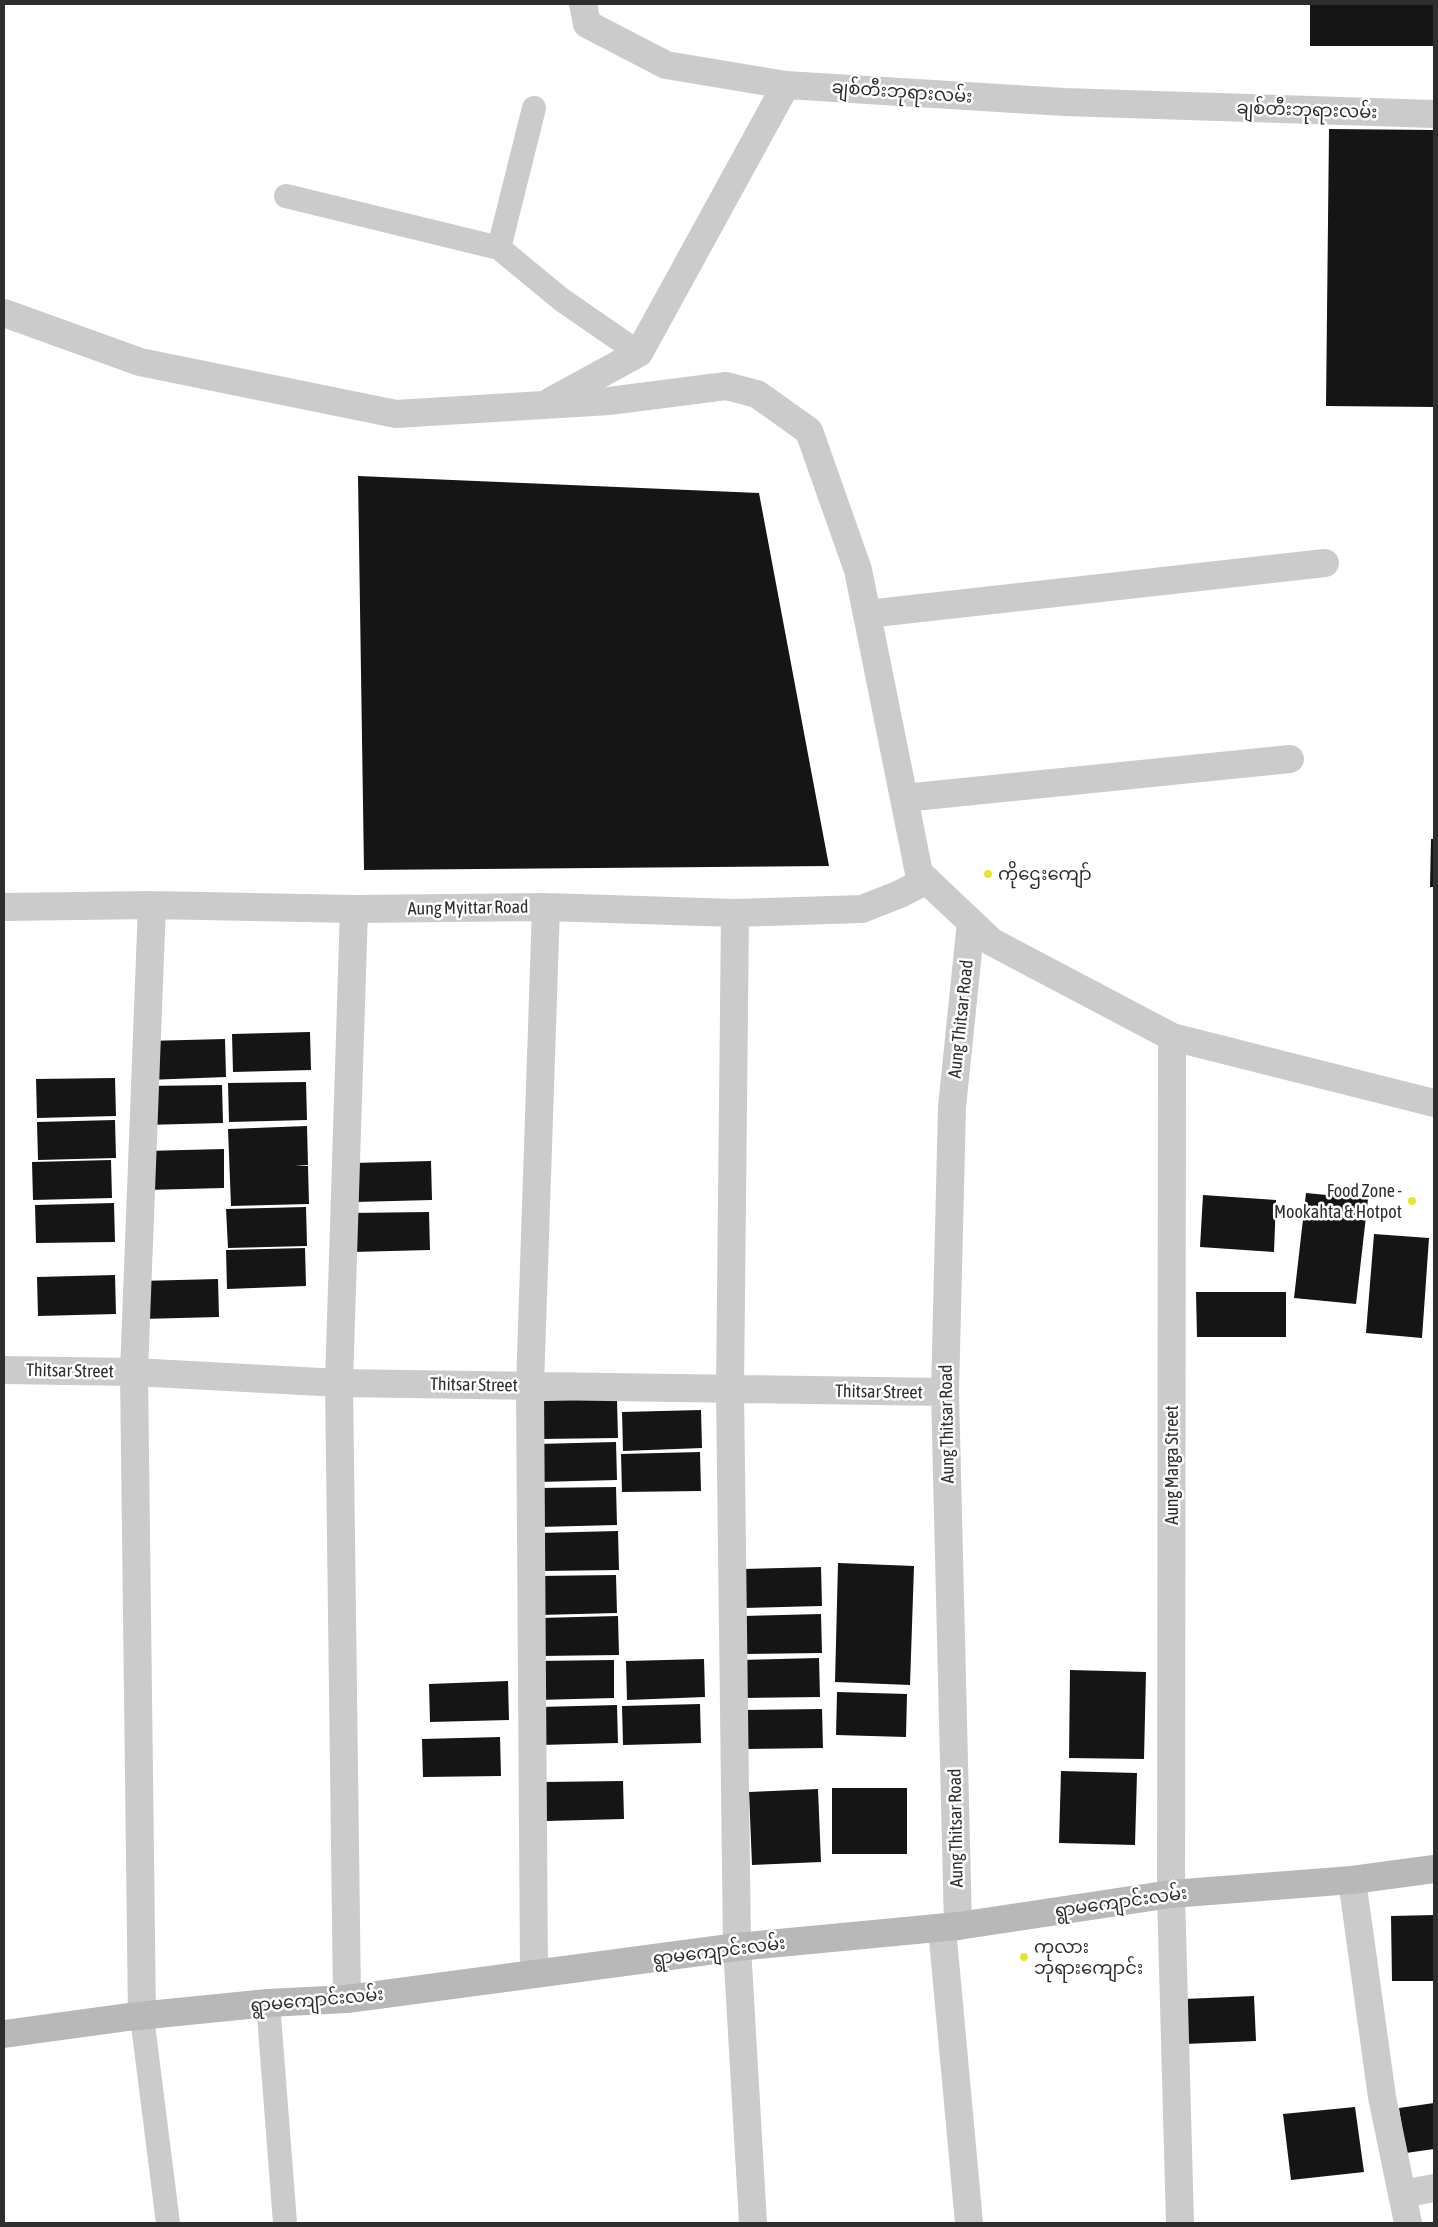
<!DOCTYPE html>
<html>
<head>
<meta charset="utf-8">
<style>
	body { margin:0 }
	#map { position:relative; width:1438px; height:2227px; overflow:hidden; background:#fff; font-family:"Asap Condensed",sans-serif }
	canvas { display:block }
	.frame { position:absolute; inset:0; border:5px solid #2e2e2e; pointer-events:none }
</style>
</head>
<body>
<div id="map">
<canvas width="1438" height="2227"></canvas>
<div class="frame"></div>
</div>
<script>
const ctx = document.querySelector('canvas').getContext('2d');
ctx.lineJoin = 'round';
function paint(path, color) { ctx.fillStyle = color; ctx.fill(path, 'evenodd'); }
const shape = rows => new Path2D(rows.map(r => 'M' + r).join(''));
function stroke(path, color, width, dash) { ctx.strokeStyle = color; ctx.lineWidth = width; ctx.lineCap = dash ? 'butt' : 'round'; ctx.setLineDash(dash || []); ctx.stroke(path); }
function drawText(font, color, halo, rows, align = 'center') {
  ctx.font = font + ' "Asap Condensed","Noto Sans Myanmar",sans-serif'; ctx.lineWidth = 5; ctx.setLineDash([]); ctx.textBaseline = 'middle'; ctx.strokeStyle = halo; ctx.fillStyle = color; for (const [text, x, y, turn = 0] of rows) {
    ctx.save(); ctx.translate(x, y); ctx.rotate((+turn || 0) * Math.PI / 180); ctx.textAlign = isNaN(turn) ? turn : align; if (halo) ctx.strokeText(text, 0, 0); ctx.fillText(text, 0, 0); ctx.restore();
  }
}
paint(shape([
	[1310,4,1434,4,1434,46,1310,46],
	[1329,129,1434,130,1434,407,1326,406],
	[358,476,759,493,829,866,364,870],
	[1431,839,1434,839,1434,887,1430,887],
	[310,1032,311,1070,233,1072,232,1034],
	[225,1039,226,1077,147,1080,146,1041],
	[115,1078,116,1116,37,1118,36,1079],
	[306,1082,307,1120,229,1122,228,1083],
	[222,1085,223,1123,144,1125,144,1086],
	[115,1120,116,1158,38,1160,37,1122],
	[307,1126,308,1165,295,1166,308,1166,309,1204,231,1206,228,1129],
	[224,1149,224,1188,145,1190,145,1151],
	[111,1160,112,1198,33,1200,32,1162],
	[431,1161,432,1200,354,1202,353,1163],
	[1306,1193,1368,1199,1356,1304,1294,1298],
	[1203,1195,1276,1200,1274,1252,1200,1247],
	[114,1203,115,1242,36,1243,35,1205],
	[306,1207,307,1246,228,1248,226,1209],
	[429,1212,430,1250,352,1252,350,1213],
	[1374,1234,1429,1238,1422,1338,1366,1333],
	[305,1248,306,1286,227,1289,226,1250],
	[115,1275,116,1314,38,1316,37,1277],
	[218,1279,219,1317,141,1319,140,1281],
	[1196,1292,1286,1292,1286,1337,1197,1337],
	[617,1399,618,1438,540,1439,539,1401],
	[701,1410,702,1448,623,1451,622,1412],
	[616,1442,617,1480,538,1482,537,1444],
	[700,1452,701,1491,622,1492,621,1454],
	[616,1487,617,1525,538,1527,537,1488],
	[618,1531,619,1570,540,1571,539,1533],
	[838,1563,914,1566,910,1685,835,1682],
	[821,1567,822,1606,744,1608,743,1569],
	[616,1575,617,1613,539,1615,538,1576],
	[821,1614,822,1653,744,1654,743,1616],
	[618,1616,619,1655,540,1656,539,1618],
	[819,1658,820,1697,741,1698,740,1660],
	[704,1659,705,1697,627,1700,626,1661],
	[614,1660,614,1698,536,1700,535,1661],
	[1070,1670,1146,1672,1144,1759,1069,1758],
	[508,1681,509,1720,430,1722,429,1684],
	[837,1692,907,1694,906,1737,836,1735],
	[700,1704,701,1743,623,1745,622,1706],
	[617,1705,618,1743,540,1745,539,1707],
	[822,1709,823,1748,744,1749,743,1710],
	[500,1737,501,1776,423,1777,422,1739],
	[1061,1771,1137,1773,1135,1845,1059,1843],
	[623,1781,624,1819,546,1821,545,1782],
	[832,1788,907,1788,907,1854,832,1854],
	[818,1789,821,1862,752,1865,749,1792],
	[1434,1915,1434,1981,1392,1981,1391,1916],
	[1254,1996,1256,2041,1185,2044,1184,1999],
	[1434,2103,1434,2149,1406,2153,1399,2108],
	[1355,2107,1364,2172,1291,2180,1283,2114]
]), '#151515');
stroke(shape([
	[286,196,499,248,562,300,639,353],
	[499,248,534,108],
	[268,2003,285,2223],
	[142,2017,168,2223]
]), '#cbcbcb', 24);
stroke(shape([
	[583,4,587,24,666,65,786,85,1064,102,1434,114],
	[4,313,140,362,396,414,609,401,726,386,757,394,809,431,858,570,919,873,992,942,1172,1037,1434,1103],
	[551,401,639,353,786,85],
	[867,614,1325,563],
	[904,798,1290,759],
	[4,907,152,905,354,909,546,907,735,913,862,909,900,894,927,880],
	[735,913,730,1390,737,1947,753,2223],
	[1172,1037,1171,1894,1180,2223],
	[4,1370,134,1372,339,1383,945,1392],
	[1352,1880,1382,2097,1408,2223],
	[958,1926,945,1392,952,1107,971,922],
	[942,1928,969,2223],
	[534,1974,530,1386,546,907],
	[347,1999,339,1383,354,909],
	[142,2017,134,1372,152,905],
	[1402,2194,1434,2188]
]), '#cbcbcb', 28);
stroke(shape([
	[4,2034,128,2017,268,2003,347,1999,737,1947,958,1926,1171,1894,1352,1880,1434,1869]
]), '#b8b8b8', 28);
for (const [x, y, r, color] of [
	[988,874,5,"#e6e72d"],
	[1412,1201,5,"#e6e72d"],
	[1024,1957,5,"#e6e72d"]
]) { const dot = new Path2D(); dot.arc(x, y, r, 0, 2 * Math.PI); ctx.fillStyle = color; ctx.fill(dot); stroke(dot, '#fff', 2); }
drawText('18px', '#2e2e2e', '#fff', [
	["ချစ်တီးဘုရားလမ်း",902,92,4],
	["ချစ်တီးဘုရားလမ်း",1307,110,2],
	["Aung Myittar Road",468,908,-1],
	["Aung Thitsar Road",961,1019,-84],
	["Thitsar Street",70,1371,1],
	["Thitsar Street",474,1385,1],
	["Thitsar Street",879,1392,1],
	["Aung Thitsar Road",947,1424,-91],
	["Aung Marga Street",1172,1465,-90],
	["Aung Thitsar Road",956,1828,-91],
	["ရွာမကျောင်းလမ်း",1121,1902,-8],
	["ရွာမကျောင်းလမ်း",719,1951,-7],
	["ရွာမကျောင်းလမ်း",317,2000,-5]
]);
drawText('18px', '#2e2e2e', '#fff', [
	["ကိုဌေးကျော်",998,874],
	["Food Zone -",1402,1191,"right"],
	["Mookahta & Hotpot",1402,1212,"right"],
	["ကုလား",1034,1947],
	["ဘုရားကျောင်း",1034,1968]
], 'left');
</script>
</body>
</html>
